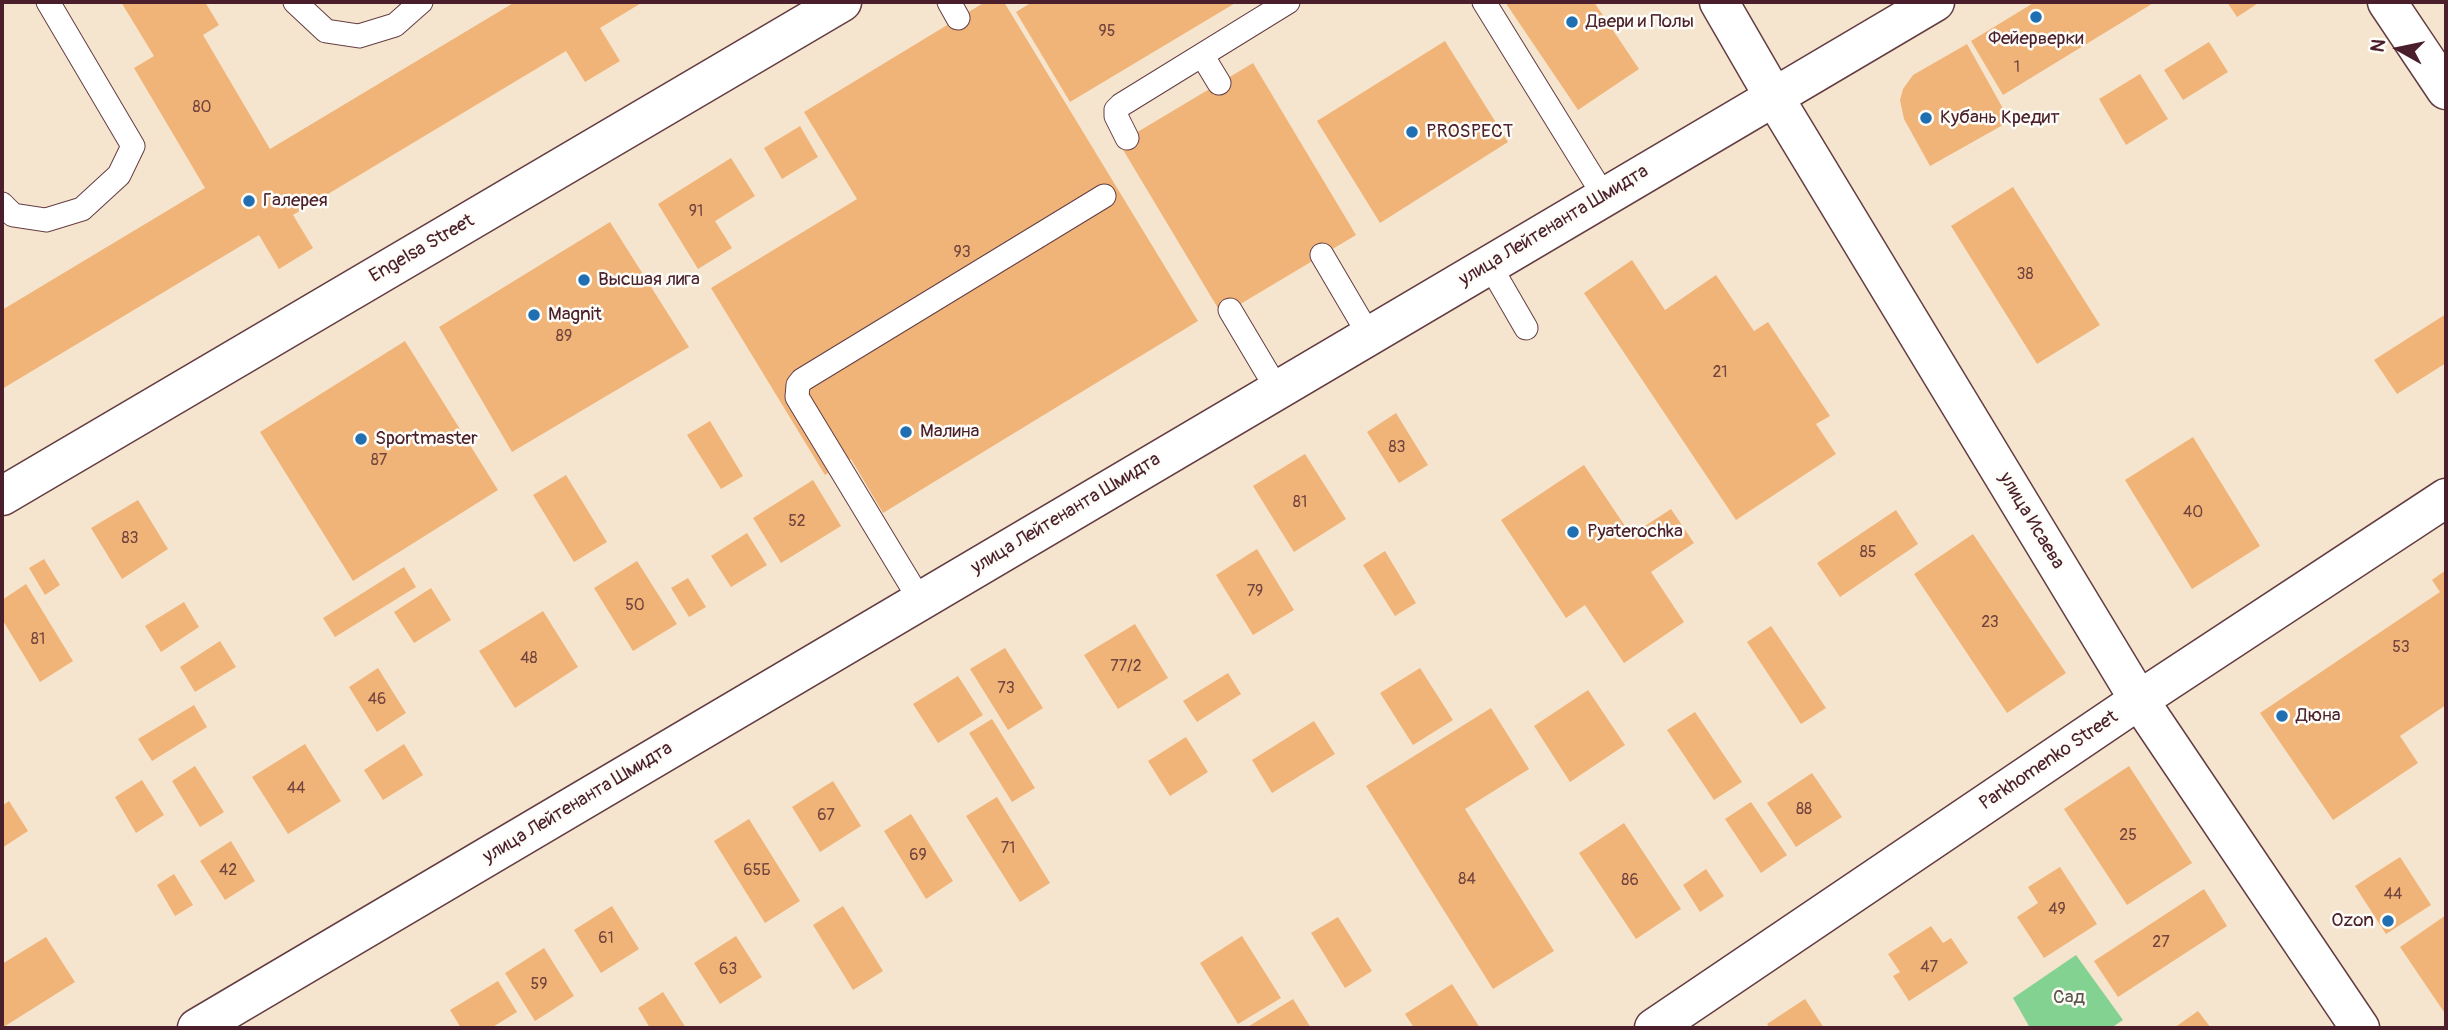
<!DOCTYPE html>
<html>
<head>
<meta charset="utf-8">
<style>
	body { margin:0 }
	#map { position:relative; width:2448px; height:1030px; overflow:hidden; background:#f6e5ce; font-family:Pangolin,sans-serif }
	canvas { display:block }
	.frame { position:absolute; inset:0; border:4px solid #4a1f2b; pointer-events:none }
	.north { position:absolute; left:2364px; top:14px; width:70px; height:70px; -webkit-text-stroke:5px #fdfcf7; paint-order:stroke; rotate:279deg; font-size:19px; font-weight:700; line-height:28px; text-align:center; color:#4a1f2b }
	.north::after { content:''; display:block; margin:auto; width:24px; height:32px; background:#4a1f2b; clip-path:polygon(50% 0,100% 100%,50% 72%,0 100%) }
</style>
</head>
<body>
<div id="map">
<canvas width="2448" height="1030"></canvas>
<div class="frame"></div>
<div class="north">N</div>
</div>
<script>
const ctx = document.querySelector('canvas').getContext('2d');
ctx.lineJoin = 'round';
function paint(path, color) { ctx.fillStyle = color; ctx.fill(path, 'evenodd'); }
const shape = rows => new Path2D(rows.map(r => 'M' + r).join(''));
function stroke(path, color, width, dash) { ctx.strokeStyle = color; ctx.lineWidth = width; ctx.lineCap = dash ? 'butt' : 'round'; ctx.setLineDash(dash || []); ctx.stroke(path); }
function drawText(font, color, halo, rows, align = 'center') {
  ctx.font = font + ' Pangolin,sans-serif'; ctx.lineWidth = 5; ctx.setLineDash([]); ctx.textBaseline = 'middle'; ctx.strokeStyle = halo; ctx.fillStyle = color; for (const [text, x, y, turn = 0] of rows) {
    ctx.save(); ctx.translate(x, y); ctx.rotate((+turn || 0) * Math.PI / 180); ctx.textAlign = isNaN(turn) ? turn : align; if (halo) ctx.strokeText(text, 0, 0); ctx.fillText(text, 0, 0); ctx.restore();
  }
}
paint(shape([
	[2076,955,2123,1020,2111,1028,2030,1028,2013,998]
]), '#83d291');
paint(shape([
	[121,2,205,2,219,25,203,35,270,149,515,2,643,2,600,28,620,61,585,82,566,51,293,215,313,248,279,269,259,235,2,389,2,310,205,188,134,68,154,56],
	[985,2,1004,2,1198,321,883,513,851,459,825,475,711,288,857,199,804,112],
	[1032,2,1237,2,1070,102,1016,12],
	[1505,2,1594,2,1639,69,1578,110],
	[2035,2,2155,2,2003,95,1971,41],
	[2227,2,2260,2,2237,17],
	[1445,41,1508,142,1380,223,1317,121],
	[2209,42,2228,72,2183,100,2164,70],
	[1967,44,2010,121,1930,166,1904,119,1900,100,1903,89,1913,75],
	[1253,63,1356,235,1222,315,1119,143],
	[2140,74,2168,119,2126,145,2099,99],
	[800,126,818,157,782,179,764,148],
	[731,158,755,196,715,221,732,248,698,269,658,204],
	[2013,187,2100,325,2037,364,1951,226],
	[610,222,689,347,512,452,439,327],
	[1632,260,1665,310,1716,275,1754,331,1768,322,1830,416,1816,424,1836,454,1736,520,1584,293],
	[2446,314,2446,363,2397,394,2374,360],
	[405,341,498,490,353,581,260,432],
	[1396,413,1428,465,1399,483,1367,432],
	[710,421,743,476,721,489,687,435],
	[2193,437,2260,546,2192,589,2125,480],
	[1305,454,1346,519,1294,552,1253,486],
	[1584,465,1631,535,1671,509,1694,543,1651,572,1684,622,1624,663,1585,605,1566,618,1501,520],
	[566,475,607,542,574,562,533,495],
	[813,480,841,526,781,563,753,518],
	[138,500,168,549,122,579,91,528],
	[1896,510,1918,544,1840,597,1817,563],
	[747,533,767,565,731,587,711,556],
	[1973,534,2066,673,2007,713,1914,574],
	[1257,549,1294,610,1253,635,1216,575],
	[1385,551,1416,603,1395,616,1363,565],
	[44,559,60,585,45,595,29,568],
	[637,561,677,624,633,651,594,588],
	[404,567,416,587,335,637,323,618],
	[2446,570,2446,705,2400,736,2418,763,2333,820,2260,713,2440,592,2432,580],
	[688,578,706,607,689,617,671,588],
	[26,584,73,661,40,682,2,619,2,600],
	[431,588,451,620,414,643,394,612],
	[184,602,199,627,161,652,145,626],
	[543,611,578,667,515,708,479,651],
	[1135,624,1168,678,1118,709,1084,655],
	[1771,626,1826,708,1801,724,1747,642],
	[220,641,236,667,195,692,180,667],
	[1005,648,1043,708,1008,730,970,669],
	[378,668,406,713,377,732,349,687],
	[1420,668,1453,720,1413,745,1380,693],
	[1228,673,1241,694,1197,722,1183,701],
	[958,676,983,715,938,743,913,704],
	[1588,690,1625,745,1570,782,1534,726],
	[194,705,207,727,152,761,138,739],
	[1491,708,1529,769,1465,809,1554,951,1493,989,1366,786],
	[1695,712,1742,782,1714,800,1667,730],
	[992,719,1035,788,1012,802,969,733],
	[1314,721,1335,754,1272,793,1252,760],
	[1186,737,1208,772,1170,796,1148,761],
	[305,744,341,801,288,834,252,777],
	[404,744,423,775,383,800,364,770],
	[195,766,224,812,200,827,172,781],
	[2129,766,2192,863,2127,905,2064,809],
	[1812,773,1842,817,1796,847,1767,803],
	[142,780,164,815,136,833,115,797],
	[833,781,861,826,820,852,792,807],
	[997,797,1050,883,1020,902,966,816],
	[9,801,28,831,2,848,2,806],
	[1751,802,1787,855,1761,873,1725,819],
	[911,814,953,881,926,899,884,831],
	[749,819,800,901,765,923,714,841],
	[1624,823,1681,909,1636,939,1579,853],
	[231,841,255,881,225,900,200,861],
	[2400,857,2431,905,2386,934,2355,886],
	[2060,867,2097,924,2044,958,2017,917,2038,903,2028,887],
	[1706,869,1724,896,1700,912,1683,885],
	[174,874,193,905,175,916,157,885],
	[2204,889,2227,926,2118,997,2094,961],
	[612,906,639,949,601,973,574,930],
	[843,906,883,971,853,990,813,925],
	[2446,915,2446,1015,2400,947],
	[1338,917,1372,971,1345,988,1311,933],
	[1931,926,1943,943,1951,938,1968,963,1909,1001,1893,976,1900,972,1888,954],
	[736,936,762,977,720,1004,694,963],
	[1242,936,1281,998,1238,1024,1200,963],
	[46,937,75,982,2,1028,2,964],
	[544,948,574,996,535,1021,505,973],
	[498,981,517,1012,491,1028,461,1028,450,1010],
	[1452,984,1480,1028,1414,1028,1405,1014],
	[663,992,686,1028,650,1028,638,1008],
	[1293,999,1311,1028,1246,1028],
	[1805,999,1824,1028,1770,1028,1767,1024],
	[2198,1011,2211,1028,2174,1028]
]), '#f0b478');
const service = shape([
	[295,2,326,31,359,36,395,25,421,2],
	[949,2,958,18],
	[1484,2,1604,196],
	[1202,55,1219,83],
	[1127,138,1116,116,1116,110,1121,105,1288,2],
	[2,204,13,215,46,220,82,209,119,175,133,146,48,2],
	[1322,255,1369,335],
	[1489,264,1526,328],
	[1230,310,1277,389],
	[920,600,797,397,798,385,802,380,1104,196]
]);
const minor = shape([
	[2387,2,2446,90],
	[1774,97,2139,700,2360,1028],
	[1654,1028,2139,700,2446,498]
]);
const tertiary = shape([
	[1719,2,1774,97],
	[2,496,842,2],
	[197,1028,1935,2]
]);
stroke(service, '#643d43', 25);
stroke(minor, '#643d43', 41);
stroke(tertiary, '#643d43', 41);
stroke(service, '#fff', 23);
stroke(minor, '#fff', 38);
stroke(tertiary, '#fff', 38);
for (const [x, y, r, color] of [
	[2036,17,7,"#1f6fb2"],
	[1572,22,7,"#1f6fb2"],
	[1926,118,7,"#1f6fb2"],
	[1412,132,7,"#1f6fb2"],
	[249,201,7,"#1f6fb2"],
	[584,280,7,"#1f6fb2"],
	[534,315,7,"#1f6fb2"],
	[906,432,7,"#1f6fb2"],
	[361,439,7,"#1f6fb2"],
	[1573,532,7,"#1f6fb2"],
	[2282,716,7,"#1f6fb2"],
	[2388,921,7,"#1f6fb2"]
]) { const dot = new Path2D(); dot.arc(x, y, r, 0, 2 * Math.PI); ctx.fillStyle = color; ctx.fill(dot); stroke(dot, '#fdfcf7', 2.5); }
drawText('16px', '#74443e', null, [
	["95",1107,32],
	["1",2017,68],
	["80",202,108],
	["91",696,212],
	["93",962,253],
	["38",2025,275],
	["89",564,337],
	["21",1720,373],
	["83",1397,448],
	["87",379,461],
	["81",1300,503],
	["40",2193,513],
	["52",797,522],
	["83",130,539],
	["85",1868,553],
	["79",1255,592],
	["50",635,606],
	["23",1990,623],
	["81",38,640],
	["53",2401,648],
	["48",529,659],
	["77/2",1126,667],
	["73",1006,689],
	["46",377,700],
	["44",296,789],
	["88",1804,810],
	["67",826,816],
	["25",2128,836],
	["71",1008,849],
	["69",918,856],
	["42",228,871],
	["65Б",757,871],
	["84",1467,880],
	["86",1630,881],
	["44",2393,895],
	["49",2057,910],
	["61",606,939],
	["27",2161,943],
	["47",1929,968],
	["63",728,970],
	["59",539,985]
]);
drawText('19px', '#4a1f2b', '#fdfcf7', [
	["Двери и Полы",1586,22],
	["Фейерверки",2036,39,"center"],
	["Кубань Кредит",1940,118],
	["PROSPECT",1426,132],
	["Галерея",263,201],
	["Высшая лига",598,280],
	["Magnit",548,315],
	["Малина",920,432],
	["Sportmaster",375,439],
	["Pyaterochka",1587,532],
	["Дюна",2296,716],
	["Ozon",2374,921,"right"]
], 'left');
drawText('19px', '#4a1f2b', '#fdfcf7', [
	["улица Лейтенанта Шмидта",1554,226,-31],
	["Engelsa Street",422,249,-30],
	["улица Лейтенанта Шмидта",1066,514,-31],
	["улица Исаева",2031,521,59],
	["Parkhomenko Street",2049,761,-34],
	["улица Лейтенанта Шмидта",578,803,-31]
]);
drawText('19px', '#5b554a', '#fdfcf7', [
	["Сад",2069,998]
]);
</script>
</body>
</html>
